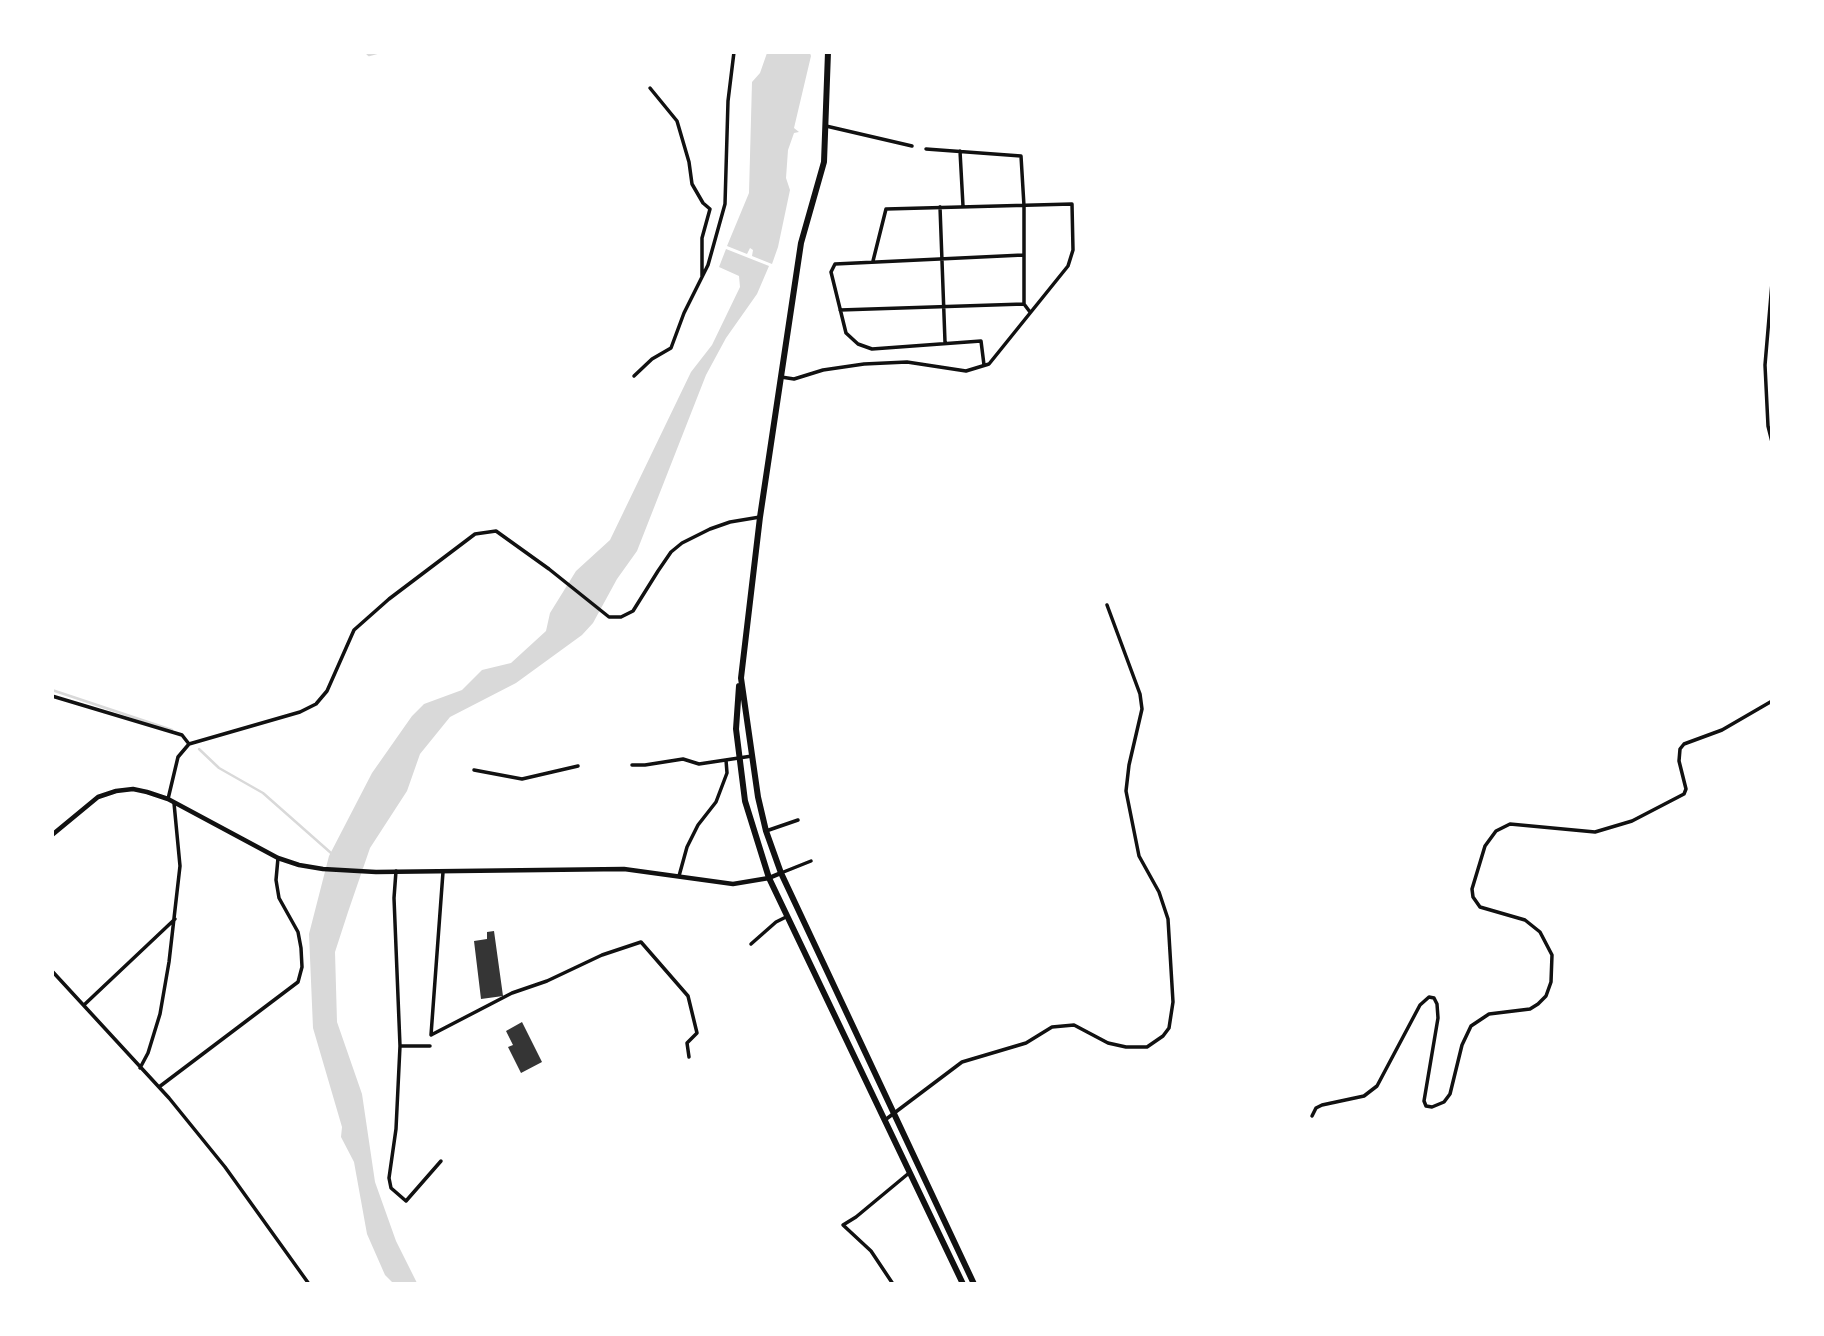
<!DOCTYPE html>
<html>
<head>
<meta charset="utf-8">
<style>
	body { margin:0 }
	#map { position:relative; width:1824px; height:1336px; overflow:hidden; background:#fff; font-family:"Work Sans",sans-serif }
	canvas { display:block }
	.frame { position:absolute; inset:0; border:54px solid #fff; pointer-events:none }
</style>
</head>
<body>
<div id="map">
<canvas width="1824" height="1336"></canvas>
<div class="frame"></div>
</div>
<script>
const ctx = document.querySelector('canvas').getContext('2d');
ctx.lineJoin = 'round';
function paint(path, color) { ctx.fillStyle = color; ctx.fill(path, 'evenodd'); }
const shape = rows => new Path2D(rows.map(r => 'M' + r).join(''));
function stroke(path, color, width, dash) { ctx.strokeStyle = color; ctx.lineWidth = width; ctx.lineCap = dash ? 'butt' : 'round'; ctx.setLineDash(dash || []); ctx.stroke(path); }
paint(shape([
	[767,53,810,53,811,56,794,128,799,132,794,133,788,150,786,178,790,190,778,247,772,264,752,256,753,250,750,248,747,254,727,246,749,193,752,82,760,73],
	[726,249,769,266,757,294,726,338,706,375,637,551,617,579,593,623,582,635,516,683,450,717,420,754,407,791,370,848,348,912,335,952,337,1022,362,1094,375,1182,396,1241,417,1283,393,1283,385,1275,367,1234,354,1162,341,1137,342,1127,313,1028,309,934,329,856,372,773,412,716,424,704,462,690,482,670,511,663,546,631,550,613,576,571,610,540,691,372,712,345,740,287,739,276,719,267]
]), '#d9d9d9');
stroke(shape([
	[366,52,369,55,380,52],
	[52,690,172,730],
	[199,749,219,768,263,793,331,853]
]), '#d9d9d9', 2.5);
paint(shape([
	[494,931,503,996,481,999,474,941,487,939,487,932],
	[522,1022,542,1062,521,1073,508,1047,513,1045,506,1031]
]), '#353535');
stroke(shape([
	[650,88,677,121,689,162,692,184,703,203,710,209,702,238,702,276],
	[826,126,912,146],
	[926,149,1021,156,1024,206,1024,304,1030,312],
	[960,151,963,206],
	[940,207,945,342],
	[1772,283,1765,365,1768,426,1772,442],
	[840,310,1024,304],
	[984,365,981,341,872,349,858,344,846,333,831,272,835,264,1023,255],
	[634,376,652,359,671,348,684,313,708,265,725,204,728,101,734,52],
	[781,377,794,379,823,370,864,364,907,362,966,371,989,364,1068,266,1073,250,1072,204,886,209,873,261],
	[52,696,182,735,189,744],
	[632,765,645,765,683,759,699,764,752,756],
	[474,770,522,779,578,766],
	[168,799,178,757,189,744,300,712,316,704,327,691,354,630,389,599,475,534,496,531,549,569,609,617,621,617,633,611,658,571,671,552,682,543,710,529,730,522,760,517],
	[766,831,798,820],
	[396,871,394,898,400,1046,396,1129,389,1178,391,1188,406,1201,441,1161],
	[781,873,811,861],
	[679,876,687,847,698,825,716,802,727,773,726,760],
	[751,944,776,922,786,917],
	[52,971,169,1098,225,1167,309,1284],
	[85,1004,175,919],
	[431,1035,512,993,547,981,602,955,641,942,688,996,697,1033,687,1043,689,1057],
	[431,1035,443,872],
	[401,1046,430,1046],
	[140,1068,148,1053,160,1014,169,962,180,866,174,803],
	[159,1087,298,982,302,967,301,948,298,932,279,898,276,880,278,858],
	[1312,1116,1316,1108,1322,1105,1364,1096,1377,1086,1420,1005,1429,997,1434,998,1437,1004,1438,1018,1424,1101,1426,1106,1432,1107,1444,1102,1450,1094,1462,1045,1471,1026,1489,1014,1530,1009,1538,1004,1546,996,1551,982,1552,955,1540,932,1525,920,1480,907,1473,897,1472,889,1485,846,1496,831,1510,824,1595,832,1632,821,1684,794,1686,789,1679,761,1680,749,1684,744,1722,730,1772,701],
	[885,1120,962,1062,1026,1043,1052,1027,1074,1025,1108,1043,1126,1047,1147,1047,1163,1036,1169,1028,1173,1002,1168,919,1159,892,1139,856,1126,791,1129,765,1142,709,1140,694,1107,605],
	[893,1284,871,1251,843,1225,856,1217,909,1173]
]), '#111', 3.5);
stroke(shape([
	[52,835,98,797,116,791,133,789,147,792,168,799,278,858,299,865,323,869,376,872,624,869,733,884,769,878,781,873]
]), '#111', 4.5);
stroke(shape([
	[828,52,824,162,801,243,760,517,741,678,758,797,766,831,781,873,974,1284],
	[739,686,736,729,745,801,769,878,963,1284]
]), '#111', 6);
</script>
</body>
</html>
